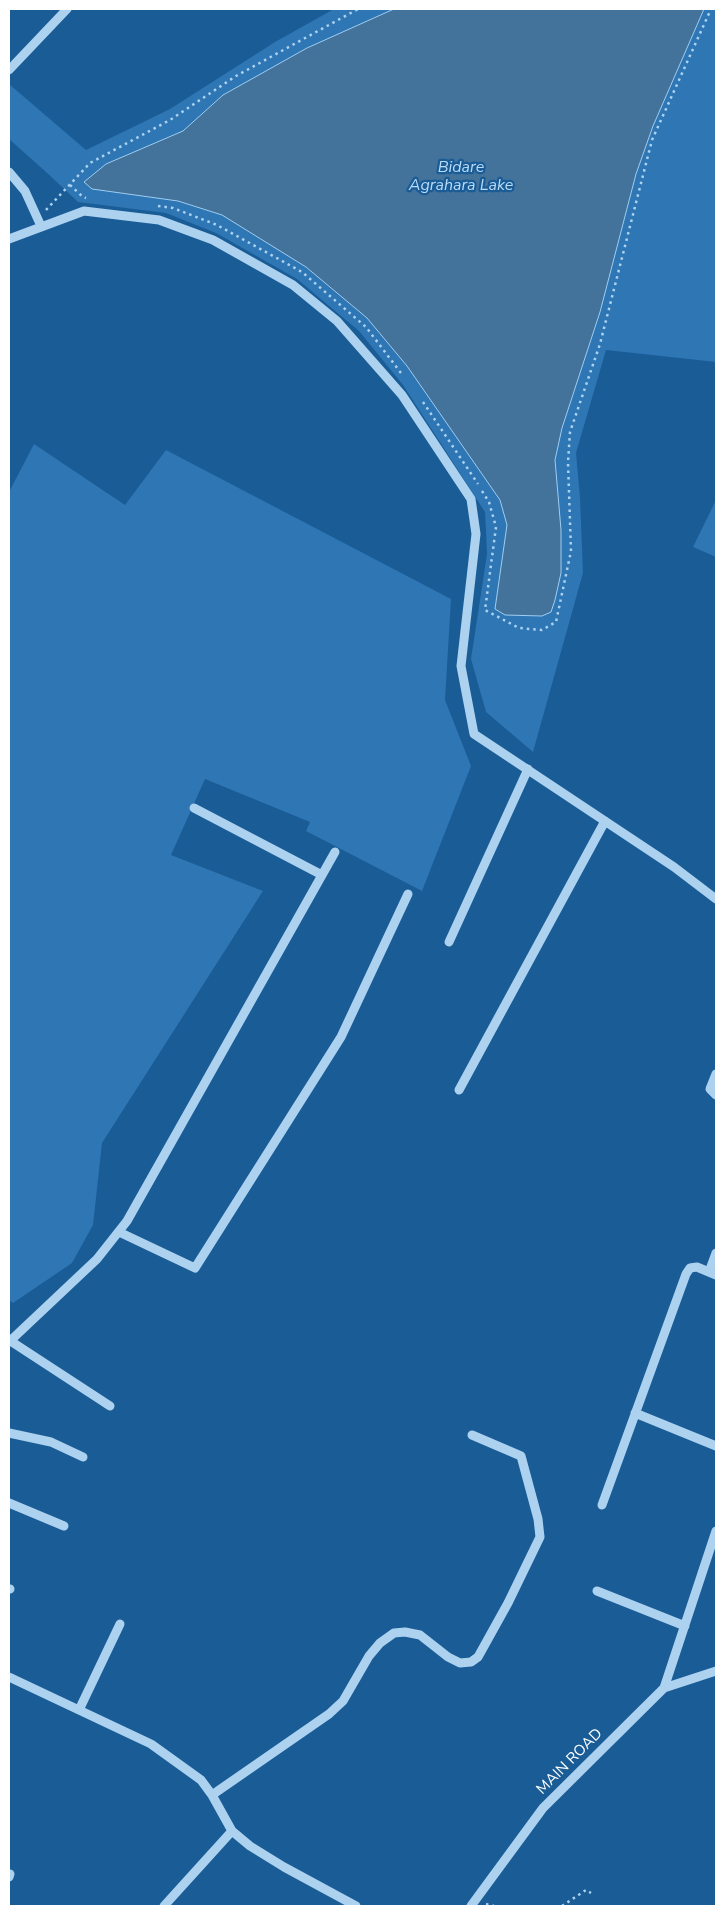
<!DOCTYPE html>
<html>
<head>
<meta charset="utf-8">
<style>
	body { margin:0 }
	#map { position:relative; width:725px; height:1915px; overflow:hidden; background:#1a5c96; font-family:"Nunito Sans",sans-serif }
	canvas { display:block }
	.frame { position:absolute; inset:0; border:10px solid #fff; pointer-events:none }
</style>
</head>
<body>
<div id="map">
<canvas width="725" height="1915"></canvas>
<div class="frame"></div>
</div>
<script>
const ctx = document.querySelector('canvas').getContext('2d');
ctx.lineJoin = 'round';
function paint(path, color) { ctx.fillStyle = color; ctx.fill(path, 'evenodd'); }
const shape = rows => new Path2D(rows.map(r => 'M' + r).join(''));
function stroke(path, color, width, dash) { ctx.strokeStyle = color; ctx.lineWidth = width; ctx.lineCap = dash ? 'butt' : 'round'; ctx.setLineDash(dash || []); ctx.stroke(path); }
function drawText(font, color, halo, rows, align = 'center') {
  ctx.font = font + ' "Nunito Sans",sans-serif'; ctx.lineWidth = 4.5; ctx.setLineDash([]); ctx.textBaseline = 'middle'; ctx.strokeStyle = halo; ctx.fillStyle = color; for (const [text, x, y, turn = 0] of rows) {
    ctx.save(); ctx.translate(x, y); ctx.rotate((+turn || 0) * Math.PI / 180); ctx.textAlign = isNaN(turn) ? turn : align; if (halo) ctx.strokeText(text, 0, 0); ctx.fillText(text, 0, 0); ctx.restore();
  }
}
paint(shape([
	[334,9,394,9,307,48,223,95,183,131,106,164,92,189,178,201,222,215,306,267,367,318,407,366,500,500,507,525,495,609,561,573,561,530,555,460,562,428,600,312,636,174,653,126,704,9,716,9,716,362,606,350,576,453,580,497,583,573,533,752,486,712,471,659,487,554,485,512,403,385,359,331,297,279,216,233,166,213,78,202,46,172,9,139,9,84,86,150,170,109,275,42],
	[34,444,125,505,166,450,451,599,445,700,471,766,422,891,306,831,310,822,205,779,171,855,263,891,102,1143,93,1225,72,1263,13,1303,9,1300,9,492],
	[716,500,716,557,693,547]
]), '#2e76b4');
const water = shape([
	[394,9,704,9,653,126,636,174,600,312,562,428,555,460,561,530,561,573,555,600,551,612,542,616,505,615,495,609,507,525,500,500,407,366,367,318,306,267,222,215,178,201,92,189,84,182,106,164,183,131,223,95,307,48,394,9]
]);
paint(water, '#43729b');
stroke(water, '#a0cef2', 1);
stroke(shape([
	[70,185,83,197,86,198],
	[158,206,173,208,217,225,302,272,366,327,401,373],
	[46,210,90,163,170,120,236,76,358,9],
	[423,402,478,484],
	[482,491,489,502,496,527,485,610,519,628,542,630,556,622,571,551,568,462,570,432,600,344,652,140,711,9],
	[486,1904,494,1906],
	[562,1906,586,1890,591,1893]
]), '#add2f0', 2.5, [2.5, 4]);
stroke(shape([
	[9,70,67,9],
	[9,172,25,191,41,226],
	[9,239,84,211,159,220,213,240,293,285,337,321,402,395,471,499,476,534,461,666,474,734,674,867,716,899],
	[194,808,322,875],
	[449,942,528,769],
	[716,1074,710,1089,716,1095],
	[459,1090,605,821],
	[119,1232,195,1268,341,1037,408,894],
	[709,1272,716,1253],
	[9,1342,97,1259,127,1221,335,852],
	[9,1342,12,1342,110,1406],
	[635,1413,716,1446],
	[9,1433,51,1442,83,1457],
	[9,1503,64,1526],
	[602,1505,686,1274,690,1268,697,1267,716,1275],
	[9,1589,10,1589],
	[597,1591,685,1626],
	[9,1677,151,1744,201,1780,212,1795,232,1831,250,1846,284,1867,356,1906],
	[664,1688,716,1531],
	[79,1710,120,1624],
	[212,1795,329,1714,343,1701,369,1656,380,1643,394,1633,405,1632,420,1635,448,1657,460,1663,471,1662,478,1657,508,1603,540,1537,538,1519,521,1456,472,1435],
	[9,1877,10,1874],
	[164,1906,232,1831],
	[471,1906,543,1808,664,1688,716,1671]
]), '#add2f0', 9);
drawText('15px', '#fff', '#1a5c96', [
	["MAIN ROAD",570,1762,-45]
]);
drawText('italic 16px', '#b9dbf7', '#1a5c96', [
	["Bidare",461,168],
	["Agrahara Lake",461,186]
]);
</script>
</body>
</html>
